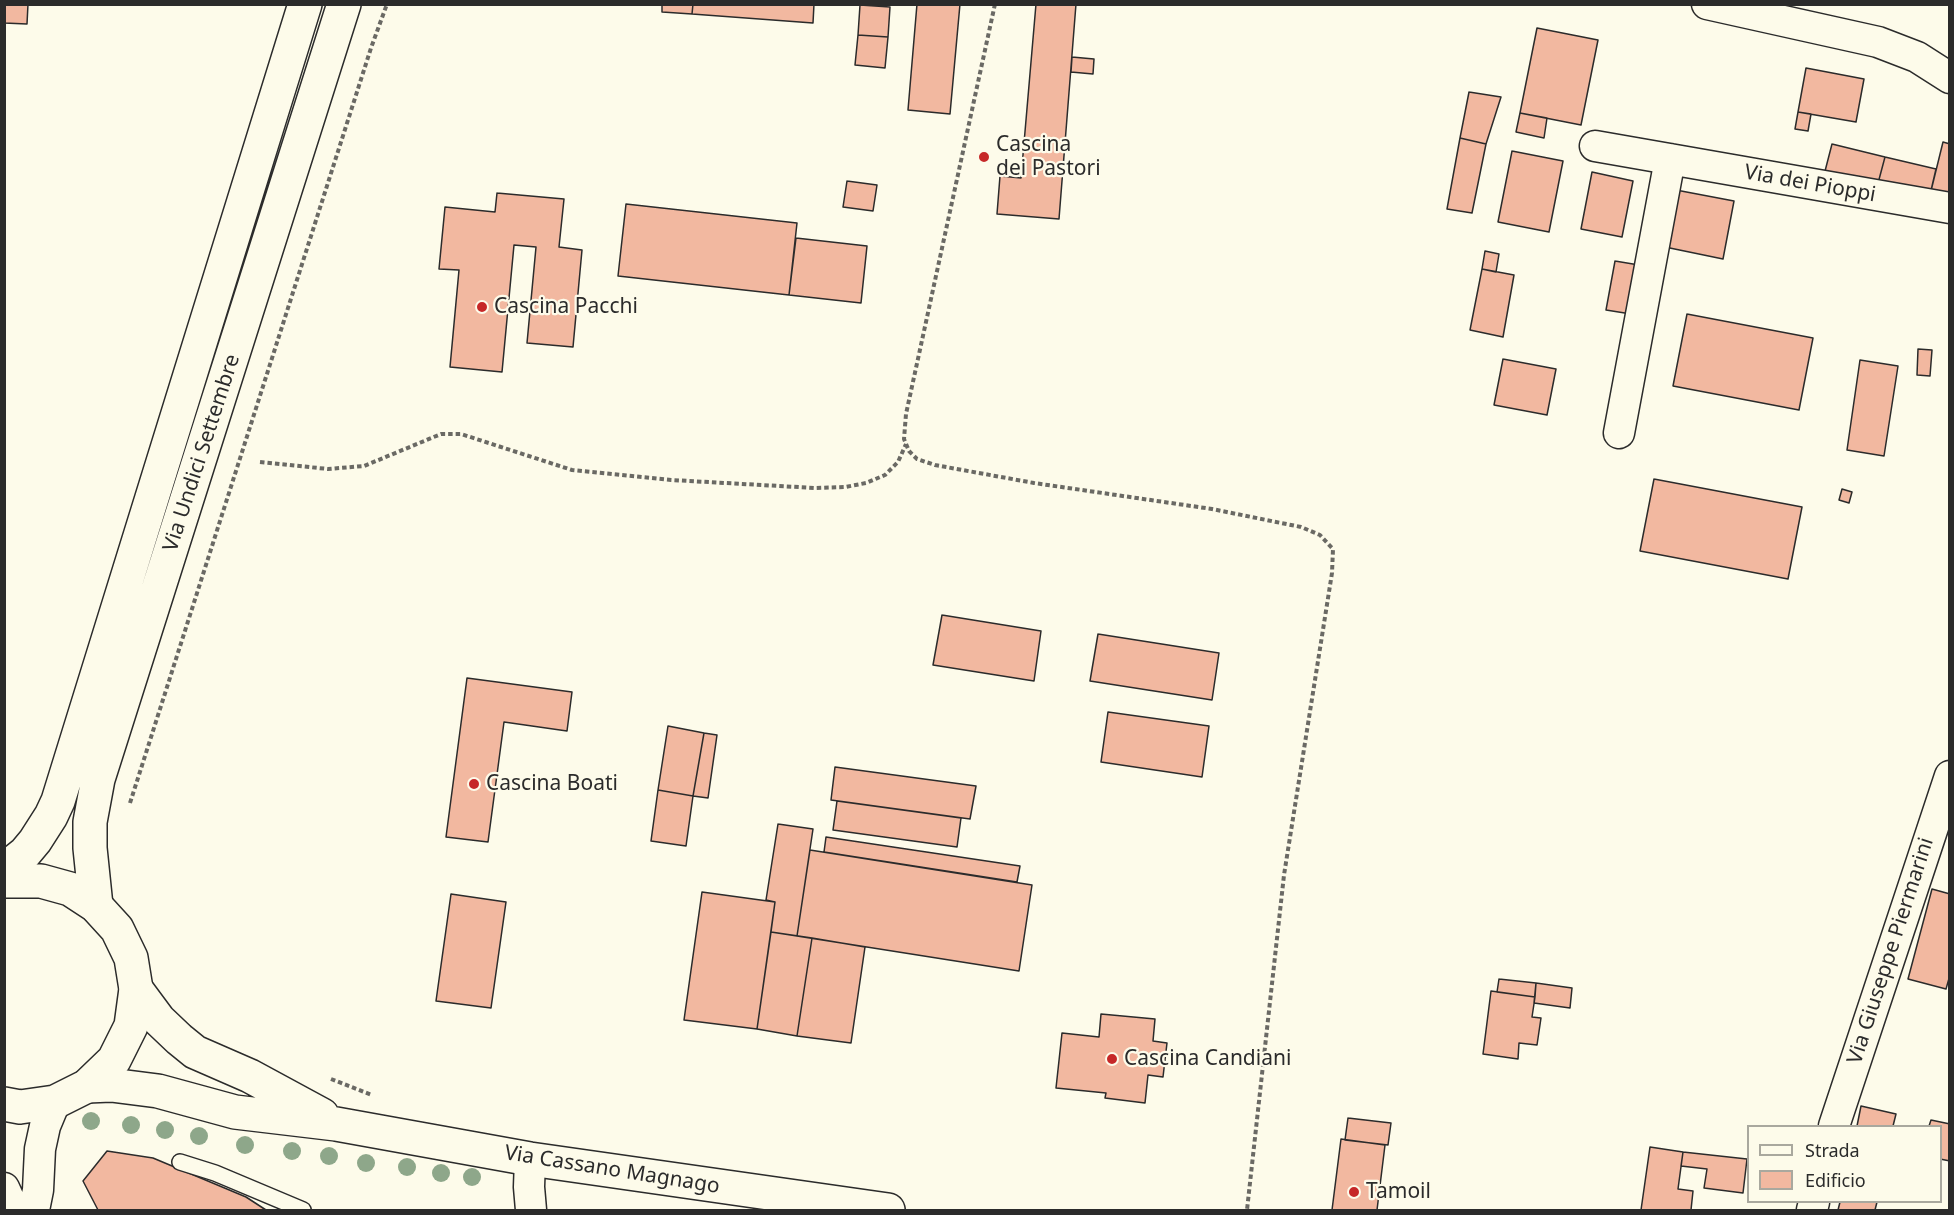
<!DOCTYPE html>
<html>
<head>
<meta charset="utf-8">
<style>
	body { margin:0 }
	#map { position:relative; width:1954px; height:1215px; overflow:hidden; background:#fdfbea; font-family:"Noto Sans",sans-serif }
	canvas { display:block }
	.frame { position:absolute; inset:0; border:6px solid #2b2b2b; pointer-events:none }
	.legend { position:absolute; left:1747px; top:1125px; width:195px; height:78px; box-sizing:border-box; background:#fdfbea; border:2px solid #a9a89e; margin:0; padding:8px 10px; list-style:none; font-size:18px; color:#2b2b2b }
	.legend li { display:flex; align-items:center; gap:12px; height:30px }
	.legend b { width:30px; border:2px solid #a9a89e }
</style>
</head>
<body>
<div id="map">
<canvas width="1954" height="1215"></canvas>
<div class="frame"></div>
<ul class="legend">
<li><b style="height:8px;background:#fdfbea"></b>Strada</li>
<li><b style="height:16px;background:#f2b8a0"></b>Edificio</li>
</ul>
</div>
<script>
const ctx = document.querySelector('canvas').getContext('2d');
ctx.lineJoin = 'round';
function paint(path, color) { ctx.fillStyle = color; ctx.fill(path, 'evenodd'); }
const shape = rows => new Path2D(rows.map(r => 'M' + r).join(''));
function stroke(path, color, width, dash) { ctx.strokeStyle = color; ctx.lineWidth = width; ctx.lineCap = dash ? 'butt' : 'round'; ctx.setLineDash(dash || []); ctx.stroke(path); }
function drawText(font, color, halo, rows, align = 'center') {
  ctx.font = font + ' "Noto Sans",sans-serif'; ctx.lineWidth = 4.5; ctx.setLineDash([]); ctx.textBaseline = 'middle'; ctx.strokeStyle = halo; ctx.fillStyle = color; for (const [text, x, y, turn = 0] of rows) {
    ctx.save(); ctx.translate(x, y); ctx.rotate((+turn || 0) * Math.PI / 180); ctx.textAlign = isNaN(turn) ? turn : align; if (halo) ctx.strokeText(text, 0, 0); ctx.fillText(text, 0, 0); ctx.restore();
  }
}
const building = shape([
	[4,4,28,4,27,24,4,23,4,4],
	[662,4,693,4,692,14,662,12,662,4],
	[693,4,814,4,813,23,692,14,693,4],
	[917,4,960,4,950,114,908,110,917,4],
	[1036,4,1076,4,1059,219,997,214,1000,176,1021,178,1036,4],
	[860,5,890,7,888,37,858,35,860,5],
	[1537,28,1598,40,1581,125,1520,113,1537,28],
	[858,35,888,37,885,68,855,65,858,35],
	[1072,57,1094,59,1093,74,1071,72,1072,57],
	[1806,68,1864,79,1856,122,1798,112,1806,68],
	[1469,92,1501,97,1486,144,1460,138,1469,92],
	[1798,112,1811,114,1808,131,1795,129,1798,112],
	[1520,113,1547,118,1544,138,1516,132,1520,113],
	[1460,138,1486,144,1472,213,1447,209,1460,138],
	[1943,142,1950,144,1950,204,1929,199,1943,142],
	[1832,144,1885,157,1877,187,1824,175,1832,144],
	[1512,151,1563,161,1549,232,1498,222,1512,151],
	[1885,157,1936,169,1929,199,1877,187,1885,157],
	[1592,172,1633,181,1622,237,1581,229,1592,172],
	[847,181,877,185,873,211,843,207,847,181],
	[1676,190,1734,201,1723,259,1665,247,1676,190],
	[497,193,564,199,559,247,582,250,573,347,527,343,536,247,514,245,502,372,450,367,459,270,439,269,445,207,495,212,497,193],
	[626,204,797,223,789,295,618,276,626,204],
	[796,238,867,246,861,303,789,295,796,238],
	[1485,251,1499,254,1496,272,1482,269,1485,251],
	[1615,261,1639,265,1631,314,1606,310,1615,261],
	[1482,269,1514,275,1503,337,1470,330,1482,269],
	[1687,314,1813,338,1799,410,1673,386,1687,314],
	[1918,349,1932,350,1930,376,1917,375,1918,349],
	[1503,359,1556,369,1547,415,1494,405,1503,359],
	[1860,360,1898,366,1884,456,1847,450,1860,360],
	[1654,479,1802,507,1788,579,1640,551,1654,479],
	[1842,489,1852,492,1849,503,1839,500,1842,489],
	[942,615,1041,631,1034,681,933,665,942,615],
	[1098,634,1219,653,1212,700,1090,681,1098,634],
	[467,678,572,692,567,731,504,722,488,842,446,837,467,678],
	[1108,712,1209,726,1202,777,1101,762,1108,712],
	[668,726,704,733,693,796,658,790,668,726],
	[704,733,717,735,708,798,693,796,704,733],
	[835,767,976,786,970,819,831,800,835,767],
	[658,790,693,796,686,846,651,841,658,790],
	[837,801,961,818,957,847,833,830,837,801],
	[778,824,813,829,797,936,771,932,775,902,766,900,778,824],
	[826,837,1020,866,1017,882,824,852,826,837],
	[810,850,1032,885,1019,971,797,936,810,850],
	[1932,889,1950,894,1950,975,1946,989,1908,979,1932,889],
	[702,892,775,902,757,1029,684,1020,702,892],
	[451,894,506,902,491,1008,436,1001,451,894],
	[771,932,812,938,797,1036,757,1029,771,932],
	[812,938,865,947,851,1043,797,1036,812,938],
	[1499,979,1536,983,1535,997,1497,992,1499,979],
	[1536,983,1572,988,1570,1008,1534,1003,1536,983],
	[1491,991,1535,997,1532,1017,1541,1018,1537,1045,1519,1043,1518,1059,1483,1054,1491,991],
	[1101,1014,1155,1019,1153,1041,1167,1043,1163,1077,1148,1075,1145,1103,1105,1098,1106,1093,1056,1088,1062,1033,1099,1037,1101,1014],
	[1861,1106,1896,1114,1893,1126,1857,1126,1861,1106],
	[1348,1118,1391,1123,1388,1145,1345,1140,1348,1118],
	[1931,1120,1950,1124,1950,1161,1940,1159,1940,1126,1929,1126,1931,1120],
	[1341,1139,1385,1145,1377,1210,1332,1210,1341,1139],
	[1650,1147,1683,1152,1678,1189,1693,1191,1691,1210,1641,1210,1650,1147],
	[107,1151,153,1158,246,1197,266,1210,98,1210,83,1181,107,1151],
	[1683,1152,1747,1159,1743,1193,1704,1188,1707,1169,1681,1166,1683,1152],
	[1840,1202,1877,1202,1875,1210,1838,1210,1840,1202]
]);
paint(building, '#f2b8a0');
stroke(building, '#2b2b2b', 1.5);
const service = shape([
	[180,1162,215,1173,303,1210]
]);
const minor = shape([
	[1707,4,1878,42,1917,57,1950,78],
	[1595,146,1950,208],
	[1619,433,1670,159],
	[1834,1126,1950,776],
	[530,1159,529,1187,531,1210],
	[4,1188,14,1210],
	[34,1210,38,1190,40,1149,45,1126,55,1102],
	[1812,1210,1814,1202]
]);
const tertiary = shape([
	[4,870,25,853,35,841,51,816,58,801,305,4],
	[96,906,90,848,90,822,98,779,344,4],
	[136,989,159,1020,179,1039,195,1052,250,1076,322,1115],
	[87,1086,111,1085,158,1091,235,1112,336,1124,530,1159,888,1210]
]);
const secondary = shape([
	[4,881,41,881,70,889,96,906,117,929,131,958,136,989,131,1026,114,1060,87,1086,55,1102,20,1107,4,1104]
]);
stroke(service, '#2b2b2b', 18);
stroke(minor, '#2b2b2b', 33);
stroke(tertiary, '#2b2b2b', 36);
stroke(secondary, '#2b2b2b', 36);
stroke(shape([
	[995,4,906,414,904,439,909,451,917,459,935,465,1034,483,1212,509,1301,527,1320,535,1333,549,1332,573,1284,875,1247,1210],
	[260,462,328,469,364,466,441,434,461,434,572,470,671,480,815,488,845,487,866,483,885,475,898,462,906,444],
	[130,803,371,48,387,4],
	[331,1079,372,1095]
]), '#6a6964', 4, [4.5, 3]);
stroke(service, '#fdfbea', 15);
stroke(minor, '#fdfbea', 30);
stroke(tertiary, '#fdfbea', 33);
stroke(secondary, '#fdfbea', 33);
ctx.fillStyle = '#8ea78a';
for (const [x, y] of [
	[91,1121],
	[131,1125],
	[165,1130],
	[199,1136],
	[245,1145],
	[292,1151],
	[329,1156],
	[366,1163],
	[407,1167],
	[441,1173],
	[472,1177]
]) { ctx.beginPath(); ctx.arc(x, y, 9, 0, 2 * Math.PI); ctx.fill(); }
for (const [x, y, r, color] of [
	[984,157,6,"#c62828"],
	[482,307,6,"#c62828"],
	[474,784,6,"#c62828"],
	[1112,1059,6,"#c62828"],
	[1354,1192,6,"#c62828"]
]) { const dot = new Path2D(); dot.arc(x, y, r, 0, 2 * Math.PI); ctx.fillStyle = color; ctx.fill(dot); stroke(dot, '#fdfbea', 2); }
drawText('21px', '#2b2b2b', '#fdfbea', [
	["Cascina",996,145],
	["dei Pastori",996,169],
	["Cascina Pacchi",494,307],
	["Cascina Boati",486,784],
	["Cascina Candiani",1124,1059],
	["Tamoil",1366,1192]
], 'left');
drawText('21px', '#2b2b2b', '#fdfbea', [
	["Via dei Pioppi",1810,184,10],
	["Via Undici Settembre",202,453,-72],
	["Via Giuseppe Piermarini",1891,951,-72],
	["Via Cassano Magnago",612,1170,9]
]);
</script>
</body>
</html>
